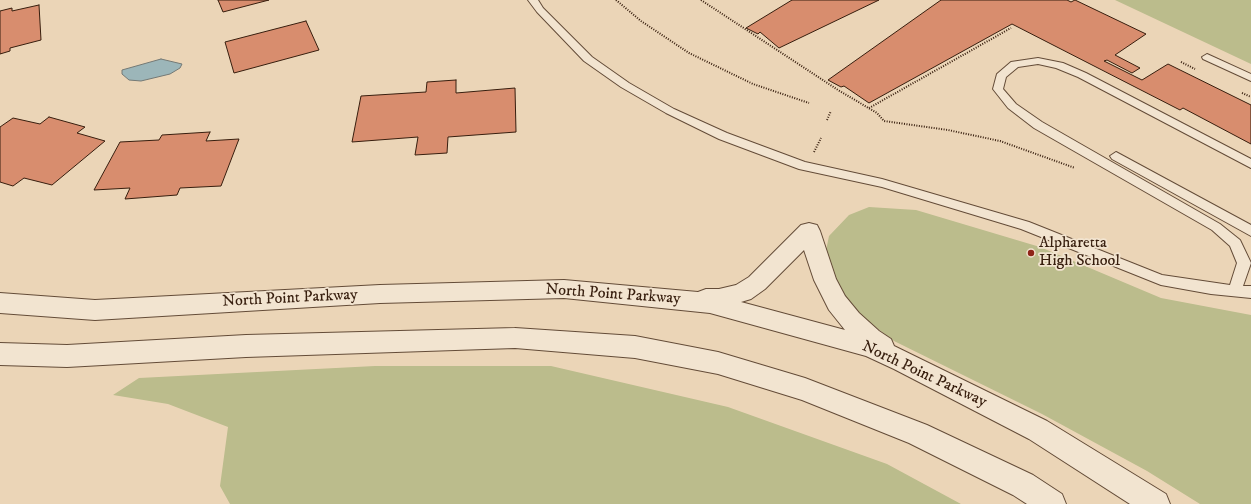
<!DOCTYPE html>
<html>
<head>
<meta charset="utf-8">
<style>
	body { margin:0 }
	canvas { display:block; background:#ebd5b7 }
</style>
</head>
<body>
<canvas width="1251" height="504"></canvas>
<script>
const ctx = document.querySelector('canvas').getContext('2d');
ctx.lineJoin = 'round';
function paint(path, color) { ctx.fillStyle = color; ctx.fill(path, 'evenodd'); }
const shape = rows => new Path2D(rows.map(r => 'M' + r).join(''));
function stroke(path, color, width, dash) { ctx.strokeStyle = color; ctx.lineWidth = width; ctx.lineCap = dash ? 'butt' : 'round'; ctx.setLineDash(dash || []); ctx.stroke(path); }
function drawText(font, color, halo, rows, align = 'center') {
  ctx.font = font + ' "IM FELL DW Pica",serif'; ctx.lineWidth = 3.5; ctx.setLineDash([]); ctx.textBaseline = 'middle'; ctx.strokeStyle = halo; ctx.fillStyle = color; for (const [text, x, y, turn = 0] of rows) {
    ctx.save(); ctx.translate(x, y); ctx.rotate((+turn || 0) * Math.PI / 180); ctx.textAlign = isNaN(turn) ? turn : align; if (halo) ctx.strokeText(text, 0, 0); ctx.fillText(text, 0, 0); ctx.restore();
  }
}
paint(shape([
	[1115,0,1251,0,1251,64],
	[869,207,916,210,1040,247,1161,298,1251,315,1251,504,1200,504,1147,471,1042,414,894,341,845,304,824,260,829,236,849,215],
	[375,366,551,366,728,407,887,464,961,504,230,504,220,486,228,427,168,404,113,395,139,378]
]), '#bbbc8c');
const water = shape([
	[161,59,182,64,180,68,170,74,141,81,129,80,122,74,122,70,161,59]
]);
paint(water, '#9cb6b9');
stroke(water, '#747975', 1);
const building = shape([
	[218,0,269,0,223,12,218,0],
	[792,0,879,0,779,48,760,32,758,34,746,28,792,0],
	[941,0,1067,0,1071,2,1075,0,1146,34,1115,55,1140,68,1132,73,1107,60,1104,61,1142,80,1168,64,1251,105,1251,144,1183,108,1180,110,1012,24,869,103,844,86,841,87,828,80,941,0],
	[39,5,41,40,10,48,10,51,0,54,0,11,12,8,12,11,39,5],
	[306,21,319,50,234,73,225,42,306,21],
	[456,80,456,93,515,88,516,132,448,137,447,153,415,155,418,137,352,142,361,96,426,92,427,82,456,80],
	[49,117,85,127,77,133,105,141,52,185,24,178,13,186,0,182,0,127,13,118,40,124,49,117],
	[210,132,206,141,239,139,221,186,180,188,177,195,125,199,130,188,94,190,120,142,159,140,162,135,210,132]
]);
paint(building, '#d88d6e');
stroke(building, '#371e0e', 1);
const service = shape([
	[528,0,538,0,543,8,592,57,629,83,674,109,727,133,805,162,882,179,1029,222,1162,275,1230,285,1237,263,1230,246,1212,230,1034,128,1008,108,993,89,997,74,1011,62,1038,58,1063,63,1086,73,1251,159,1251,168,1078,77,1056,68,1038,64,1018,67,1006,77,1003,89,1016,104,1042,122,1220,224,1240,240,1251,263,1243,286,1251,286,1251,298,1211,294,1161,285,1021,229,882,187,799,169,719,139,666,113,621,87,584,61,537,12,528,0],
	[1207,54,1251,74,1251,81,1203,59,1202,57,1207,54],
	[1116,152,1251,225,1251,236,1112,159,1110,156,1116,152]
]);
const tertiary = shape([
	[809,223,817,225,820,231,836,279,845,296,859,313,879,331,891,339,894,346,1047,421,1166,494,1170,504,1130,504,1029,439,894,369,866,356,710,313,564,298,380,303,95,320,0,313,0,293,95,300,380,285,564,280,698,292,706,289,719,289,736,285,749,277,801,225,809,223],
	[804,250,814,280,829,310,845,330,741,302,751,299,765,289,804,250],
	[515,328,635,336,718,352,805,378,927,425,1033,475,1062,494,1066,504,1027,504,1013,495,909,443,802,400,718,374,635,358,515,348,246,357,67,367,0,365,0,343,67,345,246,335,515,328]
]);
stroke(service, '#644c38', 2);
stroke(tertiary, '#644c38', 2);
stroke(shape([
	[616,0,641,21,689,53,753,84,809,103],
	[701,0,838,90,877,113,884,121,948,130,1000,141,1075,168],
	[1181,62,1195,69],
	[1242,93,1251,97],
	[869,108,1011,28],
	[827,120,831,111],
	[814,152,821,138]
]), '#371e0e', 2, [1, 1.5]);
paint(service, '#f2e4d0');
paint(tertiary, '#f2e4d0');
for (const [x, y, r, color] of [
	[1031,253,4,"#8f2418"]
]) { const dot = new Path2D(); dot.arc(x, y, r, 0, 2 * Math.PI); ctx.fillStyle = color; ctx.fill(dot); stroke(dot, '#f2e4d0', 1.5); }
drawText('16px', '#371e0e', '#f2e4d0', [
	["Alpharetta",1039,244],
	["High School",1039,262]
], 'left');
drawText('16px', '#371e0e', '#f2e4d0', [
	["North Point Parkway",613,295,4],
	["North Point Parkway",290,299,-3],
	["North Point Parkway",924,375,25]
]);
</script>
</body>
</html>
